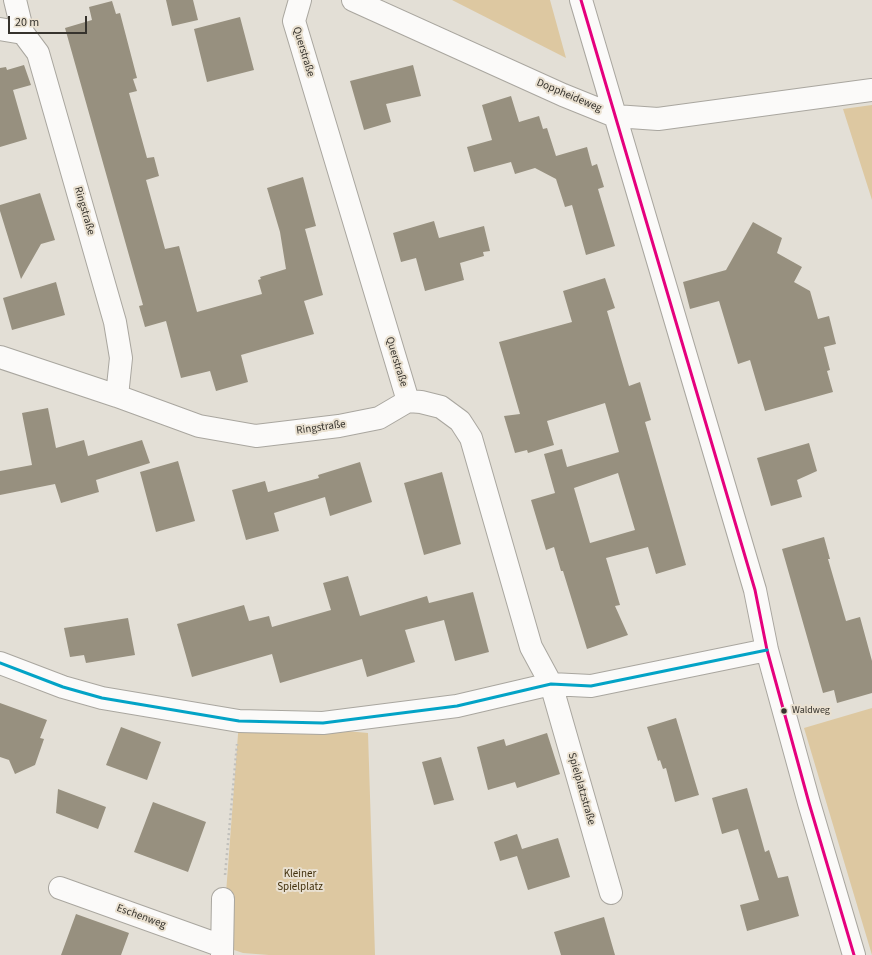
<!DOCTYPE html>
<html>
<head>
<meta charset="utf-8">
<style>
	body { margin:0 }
	#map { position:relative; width:872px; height:955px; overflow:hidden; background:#e3dfd6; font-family:"Source Sans 3",sans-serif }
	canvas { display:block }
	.scale { position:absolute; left:8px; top:16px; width:79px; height:18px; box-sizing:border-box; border:2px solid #36332d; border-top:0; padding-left:5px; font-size:12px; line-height:14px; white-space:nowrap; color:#36332d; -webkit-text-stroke:3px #e9e0d0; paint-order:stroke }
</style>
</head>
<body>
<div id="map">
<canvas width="872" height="955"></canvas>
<div class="scale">20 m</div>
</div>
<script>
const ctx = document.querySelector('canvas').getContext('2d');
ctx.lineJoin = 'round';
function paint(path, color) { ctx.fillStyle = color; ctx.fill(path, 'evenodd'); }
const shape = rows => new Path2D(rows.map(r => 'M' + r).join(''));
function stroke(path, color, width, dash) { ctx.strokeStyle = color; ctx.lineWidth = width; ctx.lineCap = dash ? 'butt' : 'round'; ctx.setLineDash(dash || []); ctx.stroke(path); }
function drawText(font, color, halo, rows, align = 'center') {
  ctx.font = font + ' "Source Sans 3",sans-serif'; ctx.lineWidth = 4; ctx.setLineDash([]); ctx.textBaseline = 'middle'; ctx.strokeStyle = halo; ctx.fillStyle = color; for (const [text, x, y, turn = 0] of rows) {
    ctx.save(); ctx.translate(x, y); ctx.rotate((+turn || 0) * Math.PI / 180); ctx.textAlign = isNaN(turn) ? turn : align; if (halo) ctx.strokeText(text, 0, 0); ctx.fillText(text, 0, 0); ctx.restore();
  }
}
paint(shape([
	[452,0,550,0,566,58],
	[872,105,872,200,843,109],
	[872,708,872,955,804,728],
	[239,721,368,733,375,955,269,955,243,953,222,946]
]), '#ddc8a1');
paint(shape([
	[166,0,193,0,198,20,172,26],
	[112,1,116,14,120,13,137,78,133,79,137,91,129,93,147,158,154,157,159,176,146,180,165,249,179,246,197,312,262,294,258,280,261,279,260,277,286,269,280,232,267,188,303,177,316,226,305,229,323,295,304,301,314,334,241,355,248,382,216,391,210,371,181,378,166,321,145,327,139,306,143,305,65,28,92,20,89,7],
	[240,17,254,70,207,82,194,29],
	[24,65,31,85,13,90,27,139,0,147,0,68,6,67,7,70],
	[413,65,421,96,386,104,391,122,364,130,350,81],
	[511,96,519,122,539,116,543,129,547,128,556,156,587,147,592,166,597,164,604,187,598,189,615,246,586,255,572,205,565,207,556,179,535,168,515,174,511,162,474,172,467,147,492,140,482,105],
	[40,193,55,240,41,244,21,279,0,211,0,205],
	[434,221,439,238,484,226,490,251,483,252,484,256,460,263,464,280,425,291,416,258,401,262,393,233],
	[753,222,782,238,777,253,802,267,794,282,810,291,818,319,829,316,836,344,824,347,830,370,827,371,833,392,765,411,750,360,738,364,719,301,690,309,683,282,726,270],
	[605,278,615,308,607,311,629,386,640,382,651,420,645,422,686,565,656,574,648,547,606,558,620,605,615,606,628,635,587,649,563,571,561,571,554,547,546,550,531,500,555,493,544,454,562,449,567,467,619,452,605,403,547,421,554,445,528,453,527,450,515,453,504,416,520,414,499,342,572,322,563,291],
	[618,473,635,530,590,543,574,488],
	[56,282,65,315,12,330,3,298],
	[48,408,56,448,84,440,88,456,142,440,150,463,96,480,99,492,61,503,55,484,0,495,0,471,32,465,22,413],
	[809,443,817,471,797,480,802,497,771,506,757,458],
	[178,461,195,521,156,532,140,472],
	[360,462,372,502,330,516,325,497,274,513,279,531,246,540,232,490,265,481,268,492,319,478,318,475],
	[442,472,461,544,424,555,404,483],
	[824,537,830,559,828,559,846,621,860,617,872,661,872,693,837,703,834,690,823,693,782,549],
	[348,576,360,616,427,596,429,603,473,592,489,652,455,661,444,620,405,630,415,662,367,677,362,659,280,683,272,654,192,677,177,624,244,605,249,621,269,616,272,627,331,610,323,583],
	[128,618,135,655,86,663,84,655,70,657,64,628],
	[0,703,47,720,40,738,44,739,35,765,15,774,9,760,0,757],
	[676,718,699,795,675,802,666,768,663,769,660,760,658,761,647,727],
	[121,727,161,742,147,780,106,765],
	[547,733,560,774,517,788,515,782,488,790,477,747,504,739,506,746],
	[441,757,454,800,434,805,422,762],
	[747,788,765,852,769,850,778,878,788,876,799,916,747,931,740,905,759,900,738,829,722,834,712,798],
	[58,789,106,807,98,829,56,813],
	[153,802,206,822,188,872,134,852],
	[517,834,522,849,558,838,570,877,528,890,517,856,500,861,494,842],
	[76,914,129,933,121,955,61,955],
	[604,917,615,955,561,955,554,932]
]), '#97907f');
const street = shape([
	[15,0,23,33],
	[300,0,294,21,408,401,421,402,441,407,460,421,471,438,531,647,551,684,611,893],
	[353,0,563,95,615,116,658,119,872,90],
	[581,0,755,590,767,650,809,803,854,955],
	[0,29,23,33,38,53,115,322,121,358,117,396],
	[0,357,117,396,199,426,256,436,339,426,379,418,408,401],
	[0,663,63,687,102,698,239,721,323,723,457,706,551,684,591,686,767,650],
	[60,888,222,946],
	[222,955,223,899]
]);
stroke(street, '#a9a69f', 24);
stroke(shape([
	[225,875,237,744]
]), '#c1c0bc', 2.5, [2, 3]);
stroke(street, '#fbfaf9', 22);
stroke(shape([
	[581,0,755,590,767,650,809,803,854,955]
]), '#e5007d', 3);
stroke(shape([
	[0,663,63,687,102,698,239,721,323,723,457,706,551,684,591,686,767,650]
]), '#03a3c6', 3);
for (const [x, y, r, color] of [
	[784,711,3.5,"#36332d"]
]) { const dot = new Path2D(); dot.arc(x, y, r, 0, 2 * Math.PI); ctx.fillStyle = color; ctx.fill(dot); stroke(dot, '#e9e0d0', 1.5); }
drawText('10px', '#36332d', '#e9e0d0', [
	["Waldweg",792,711]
], 'left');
drawText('11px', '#36332d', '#e9e0d0', [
	["Querstraße",303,52,73],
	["Doppheideweg",569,96,23],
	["Ringstraße",84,211,74],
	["Querstraße",396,362,73],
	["Ringstraße",321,428,-8],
	["Spielplatzstraße",581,789,74],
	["Eschenweg",141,917,20]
]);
drawText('11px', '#402f0a', '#e9e0d0', [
	["Kleiner",300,875],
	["Spielplatz",300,888]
]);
</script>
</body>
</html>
